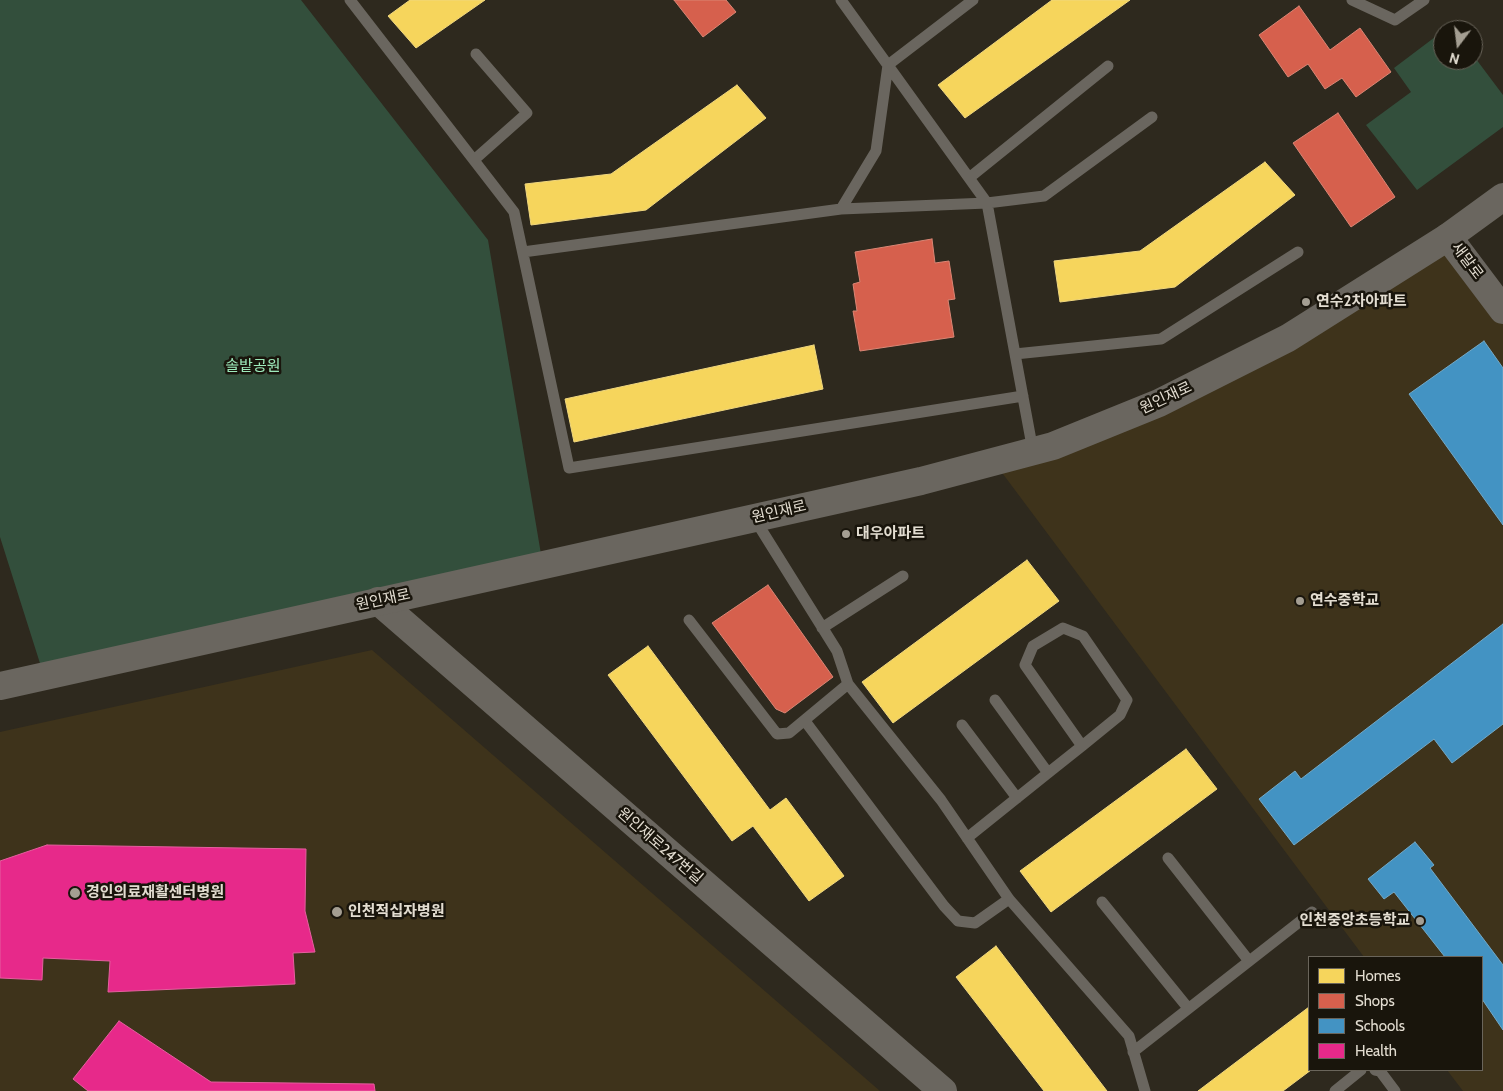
<!DOCTYPE html>
<html>
<head>
<meta charset="utf-8">
<style>
	body { margin:0 }
	#map { position:relative; width:1503px; height:1091px; overflow:hidden; background:#2e291e; font-family:Cabin,sans-serif }
	canvas { display:block }
	.legend { position:absolute; left:1308px; top:956px; width:175px; height:115px; box-sizing:border-box; background:#19150c; border:1px solid #6a655b; margin:0; padding:6px 9px; list-style:none; font-size:15px; color:#e3ddd1 }
	.legend li { display:flex; align-items:center; gap:10px; height:25px }
	.legend b { width:25px; border:1px solid #6a655b }
	.north { position:absolute; left:1433px; top:20px; width:50px; height:50px; box-sizing:border-box; background:#19150c; border:1px solid #6a655b; border-radius:50%; rotate:195deg; font-size:14px; font-weight:700; line-height:20px; text-align:center; color:#e3ddd1 }
	.north::after { content:''; display:block; margin:auto; width:18px; height:22px; background:#a49e92; clip-path:polygon(50% 0,100% 100%,50% 72%,0 100%) }
</style>
</head>
<body>
<div id="map">
<canvas width="1503" height="1091"></canvas>
<ul class="legend">
<li><b style="height:14px;background:#f6d55c"></b>Homes</li>
<li><b style="height:14px;background:#d6604d"></b>Shops</li>
<li><b style="height:14px;background:#4393c3"></b>Schools</li>
<li><b style="height:14px;background:#e7298a"></b>Health</li>
</ul>
<div class="north">N</div>
</div>
<script>
const ctx = document.querySelector('canvas').getContext('2d');
ctx.lineJoin = 'round';
function paint(path, color) { ctx.fillStyle = color; ctx.fill(path, 'evenodd'); }
const shape = rows => new Path2D(rows.map(r => 'M' + r).join(''));
function stroke(path, color, width, dash) { ctx.strokeStyle = color; ctx.lineWidth = width; ctx.lineCap = dash ? 'butt' : 'round'; ctx.setLineDash(dash || []); ctx.stroke(path); }
function drawText(font, color, halo, rows, align = 'center') {
  ctx.font = font + ' Cabin,"Noto Sans KR",sans-serif'; ctx.lineWidth = 5; ctx.setLineDash([]); ctx.textBaseline = 'middle'; ctx.strokeStyle = halo; ctx.fillStyle = color; for (const [text, x, y, turn = 0] of rows) {
    ctx.save(); ctx.translate(x, y); ctx.rotate((+turn || 0) * Math.PI / 180); ctx.textAlign = isNaN(turn) ? turn : align; if (halo) ctx.strokeText(text, 0, 0); ctx.fillText(text, 0, 0); ctx.restore();
  }
}
paint(shape([
	[1448,237,1503,310,1503,1091,1463,1091,1447,1070,1482,1070,1482,957,1364,957,994,462,1159,403],
	[372,650,880,1091,0,1091,0,732]
]), '#3e331b');
paint(shape([
	[0,0,301,0,488,240,543,566,44,676,0,537],
	[1443,31,1443,60,1473,60,1473,55,1503,95,1503,127,1417,190,1366,125,1411,92,1394,68]
]), '#334f3c');
const homes = shape([
	[410,0,485,0,416,48,388,16,410,0],
	[1052,0,1130,0,965,118,938,85,1052,0],
	[737,85,766,118,646,210,531,225,525,184,611,174,737,85],
	[1265,162,1295,195,1175,287,1060,302,1054,261,1140,251,1265,162],
	[814,345,823,389,574,442,565,399,814,345],
	[1027,560,1059,601,893,723,862,682,1027,560],
	[648,646,770,810,786,798,844,876,809,901,753,826,732,841,608,675,648,646],
	[1186,749,1217,789,1051,912,1020,871,1186,749],
	[996,946,1107,1091,1044,1091,956,977,996,946],
	[1309,1007,1309,1070,1311,1070,1283,1091,1198,1091,1309,1007]
]);
paint(homes, '#f6d55c');
stroke(homes, '#f0d77f', 1);
const shops = shape([
	[674,0,726,0,736,12,703,37,674,0],
	[1299,6,1330,50,1360,28,1391,72,1356,97,1342,78,1325,89,1308,64,1288,77,1259,35,1299,6],
	[1338,113,1395,197,1351,227,1293,143,1338,113],
	[932,239,935,263,949,261,955,299,948,300,954,337,860,351,853,311,857,311,853,284,860,282,855,252,932,239],
	[768,585,833,677,785,713,776,709,712,623,768,585]
]);
paint(shops, '#d6604d');
stroke(shops, '#da8675', 1);
const schools = shape([
	[1484,341,1503,368,1503,525,1409,394,1484,341],
	[1503,624,1503,724,1452,763,1434,739,1294,845,1259,799,1295,771,1301,779,1503,624],
	[1415,842,1434,865,1430,868,1503,965,1503,1030,1482,999,1482,957,1445,957,1394,892,1384,899,1368,879,1415,842]
]);
paint(schools, '#4393c3');
stroke(schools, '#73a9c7', 1);
const health = shape([
	[47,845,306,849,305,911,315,952,293,953,295,984,108,992,110,961,43,958,42,980,0,978,0,861,47,845],
	[119,1021,211,1082,374,1084,375,1091,88,1091,73,1079,119,1021]
]);
paint(health, '#e7298a');
stroke(health, '#e65f9f', 1);
stroke(shape([
	[350,0,514,212,569,468,1023,396],
	[841,0,987,203,1033,451],
	[1352,0,1395,20,1424,0],
	[474,160,527,113,476,54],
	[969,178,1108,66],
	[841,209,876,151,888,65,973,0],
	[523,252,841,209,987,203,1044,196,1152,117],
	[1015,354,1161,339,1298,252],
	[754,518,837,651,848,684,941,800,1009,899,1129,1036,1145,1091],
	[689,620,777,734,789,733,848,684],
	[822,628,903,576],
	[995,700,1048,773],
	[805,721,944,906,958,921,975,923,1009,899],
	[962,725,1017,798],
	[967,838,1048,773,1082,746,1120,715,1127,700,1083,636,1063,628,1033,646,1025,665,1082,746],
	[1168,858,1249,961],
	[1102,902,1188,1008],
	[1133,1052,1312,912],
	[1375,1070,1380,1071,1395,1091],
	[1335,1091,1361,1070]
]), '#6a665f', 11);
stroke(shape([
	[1448,237,1503,310],
	[378,601,943,1091]
]), '#6a665f', 28);
stroke(shape([
	[0,686,921,481,1053,446,1159,403,1288,338,1448,237,1503,197]
]), '#6a665f', 28);
for (const [x, y, r, color] of [
	[1306,302,5,"#a49e92"],
	[846,534,5,"#a49e92"],
	[1300,601,5,"#a49e92"],
	[75,893,6,"#a49e92"],
	[337,912,6,"#a49e92"],
	[1420,921,5,"#a49e92"]
]) { const dot = new Path2D(); dot.arc(x, y, r, 0, 2 * Math.PI); ctx.fillStyle = color; ctx.fill(dot); stroke(dot, '#19150c', 2); }
drawText('15px', '#e3ddd1', '#19150c', [
	["새말로",1467,261,53],
	["원인재로",1166,398,-25],
	["원인재로",779,512,-13],
	["원인재로",383,600,-12],
	["원인재로247번길",660,846,41]
]);
drawText('bold 15px', '#e3ddd1', '#19150c', [
	["연수2차아파트",1316,302],
	["대우아파트",856,534],
	["연수중학교",1310,601],
	["경인의료재활센터병원",86,893],
	["인천적십자병원",348,912],
	["인천중앙초등학교",1410,921,"right"]
], 'left');
drawText('15px', '#9eebbc', '#19150c', [
	["솔밭공원",253,367]
]);
</script>
</body>
</html>
